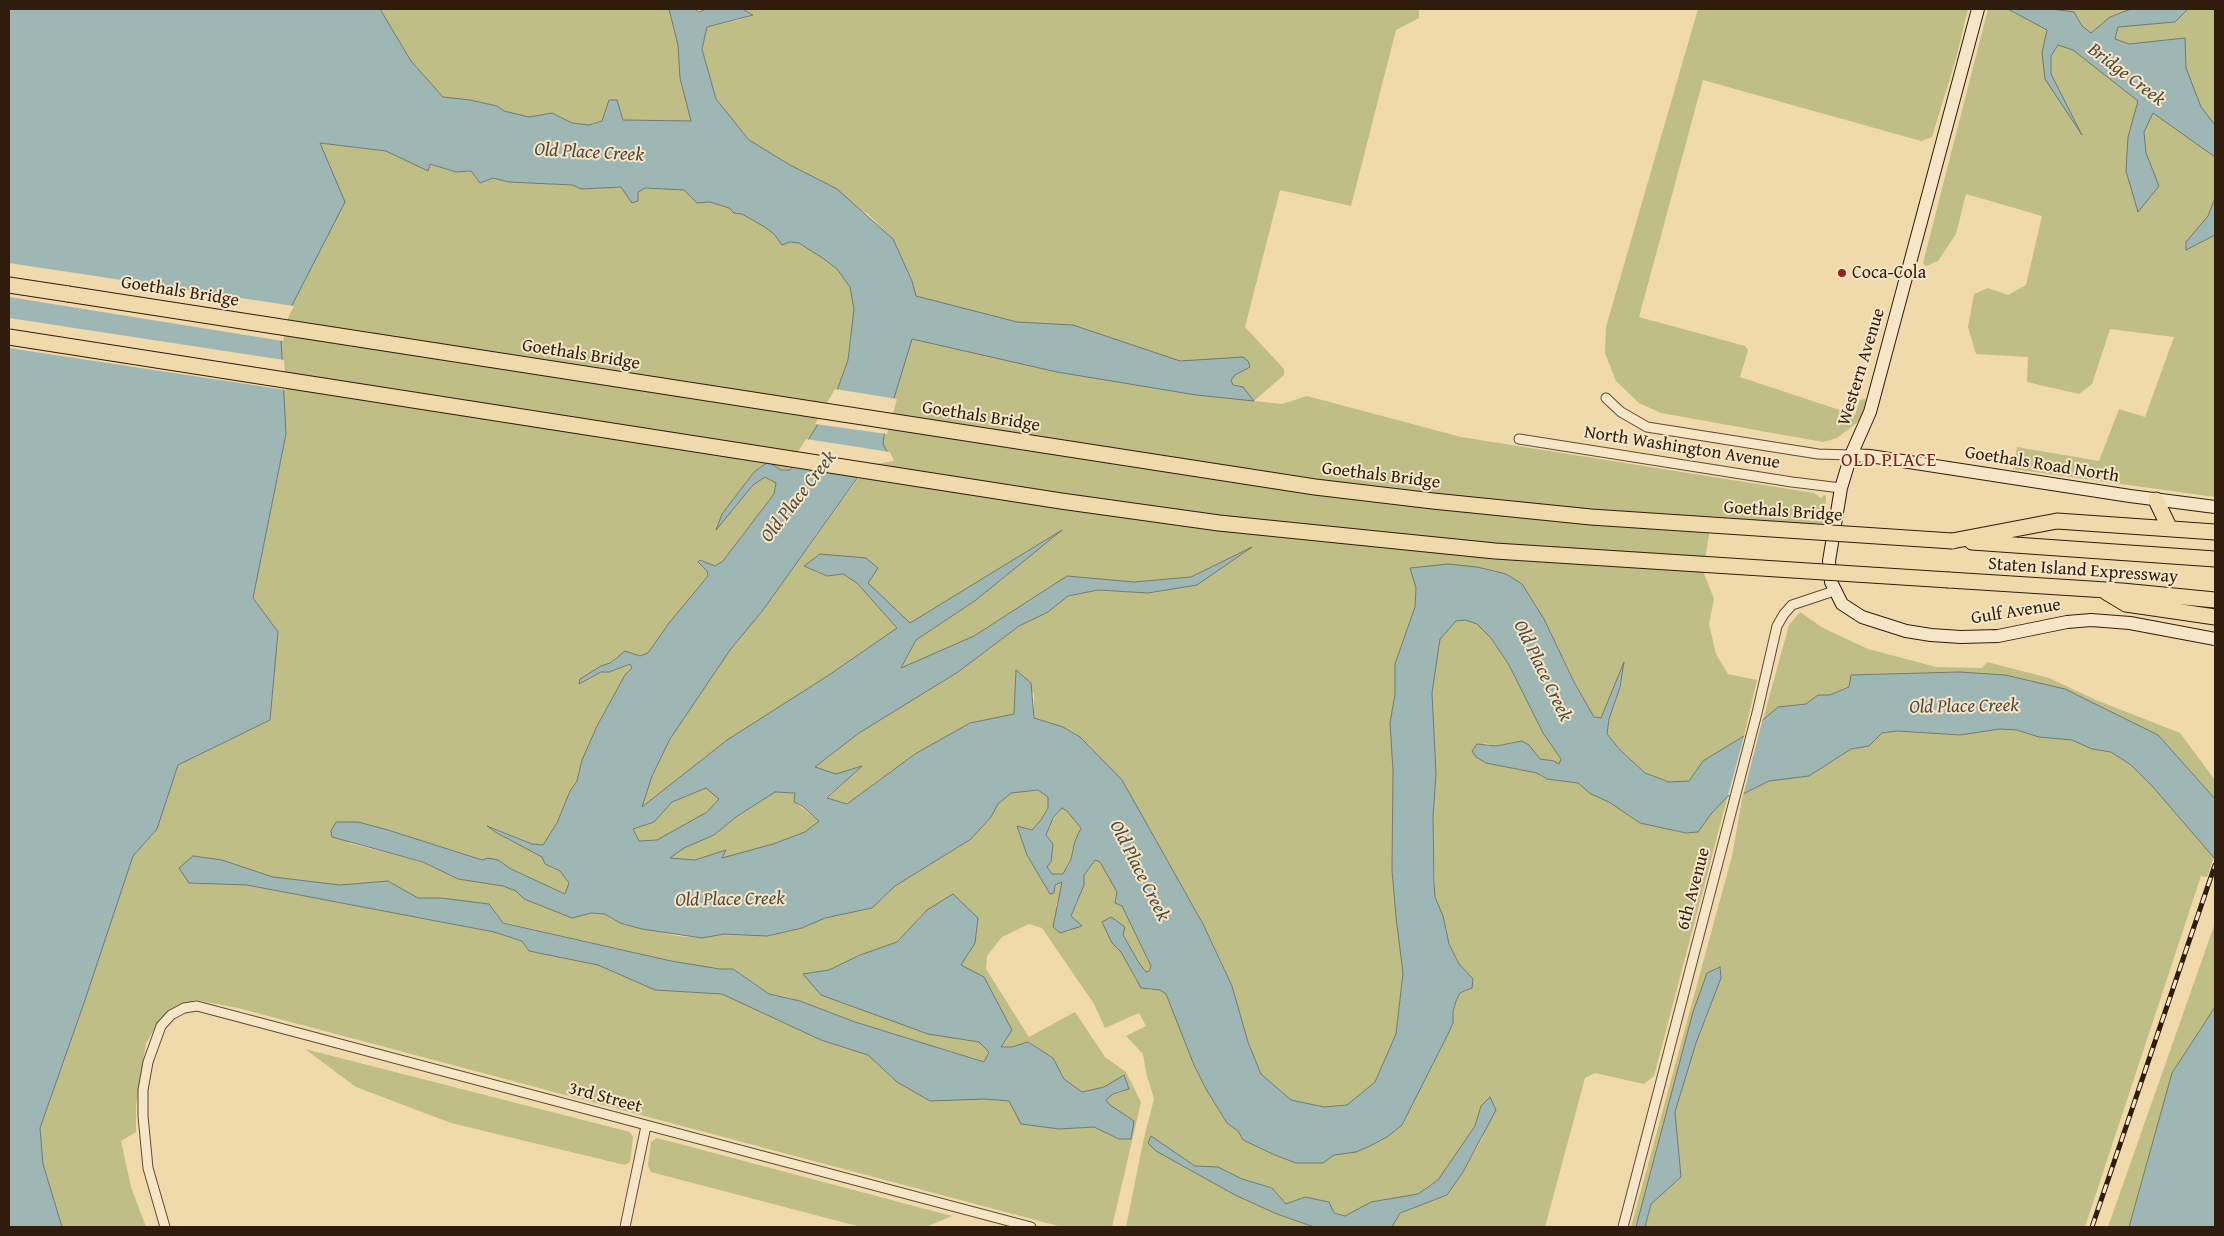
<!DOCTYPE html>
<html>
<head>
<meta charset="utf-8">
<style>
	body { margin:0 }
	#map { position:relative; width:2224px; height:1236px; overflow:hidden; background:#f0d9ab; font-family:"Gentium Book Plus",serif }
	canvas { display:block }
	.frame { position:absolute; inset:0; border:10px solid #301c0c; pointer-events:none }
</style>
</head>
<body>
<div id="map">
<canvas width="2224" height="1236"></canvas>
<div class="frame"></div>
</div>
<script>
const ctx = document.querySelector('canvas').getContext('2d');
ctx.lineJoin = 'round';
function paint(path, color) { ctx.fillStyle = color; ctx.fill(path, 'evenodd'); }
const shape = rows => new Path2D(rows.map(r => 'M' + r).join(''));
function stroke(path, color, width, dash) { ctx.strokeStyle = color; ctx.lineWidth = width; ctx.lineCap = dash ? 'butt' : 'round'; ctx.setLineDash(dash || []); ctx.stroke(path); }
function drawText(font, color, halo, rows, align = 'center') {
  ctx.font = font + ' "Gentium Book Plus",serif'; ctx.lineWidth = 4; ctx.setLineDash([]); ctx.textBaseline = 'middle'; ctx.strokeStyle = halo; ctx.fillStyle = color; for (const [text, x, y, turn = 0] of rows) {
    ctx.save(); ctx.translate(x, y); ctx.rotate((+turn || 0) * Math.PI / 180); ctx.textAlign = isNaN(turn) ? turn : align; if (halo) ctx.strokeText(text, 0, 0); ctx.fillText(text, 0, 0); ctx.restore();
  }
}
paint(shape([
	[380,9,669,9,678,45,680,78,691,121,623,120,617,100,602,121,589,125,572,123,552,113,529,117,504,111,497,106,470,100,443,97,411,61],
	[742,9,1419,9,1419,18,1396,30,1351,206,1280,190,1245,327,1284,369,1284,375,1254,401,1282,404,1307,396,1461,437,1814,493,1821,498,1824,495,1826,496,1825,526,1712,517,1703,571,1714,599,1709,624,1716,654,1728,674,1757,680,1744,736,1703,761,1689,781,1669,782,1645,773,1620,750,1607,734,1609,719,1620,687,1623,665,1601,718,1594,717,1574,681,1544,619,1522,584,1440,566,1410,568,1416,588,1415,607,1395,664,1395,694,1390,723,1393,771,1392,870,1396,917,1403,973,1396,1034,1375,1082,1347,1105,1324,1107,1291,1100,1261,1074,1248,1042,1232,986,1203,924,1122,781,1080,737,1063,727,1034,718,1034,694,1016,671,1014,714,970,723,915,754,847,804,827,799,861,767,836,774,815,767,859,733,958,672,1019,626,1048,612,1068,596,1098,590,1148,593,1197,585,1248,549,1191,577,1134,582,1067,576,974,636,901,669,916,640,976,600,1057,533,909,624,868,583,820,554,804,566,827,576,843,574,858,583,897,628,829,675,727,740,641,808,652,776,670,739,702,690,730,650,763,610,883,444,885,427,911,339,916,296,912,281,893,239,868,214,749,140,716,99,702,48,707,27,738,20,753,15],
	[1698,9,1968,9,1957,55,1932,137,1921,141,1703,80,1639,317,1745,346,1748,350,1740,377,1855,415,1860,400,1865,399,1866,402,1860,420,1837,438,1823,442,1661,413,1639,403,1616,381,1605,353,1606,327],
	[1988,9,2215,9,2215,497,2013,469,2017,447,2099,461,2119,409,2145,417,2174,337,2110,329,2092,384,2079,394,2027,382,2028,357,1976,354,1968,327,1974,294,1988,288,2008,295,2026,285,2042,216,1966,194,1956,234,1938,261,1926,266,1923,263],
	[320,143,386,151,428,171,430,164,456,172,471,171,480,183,493,178,509,182,573,185,581,189,621,187,638,192,645,188,684,190,697,203,710,202,729,208,734,213,742,214,763,226,774,234,782,244,790,242,799,243,824,259,837,269,850,287,854,309,848,360,835,396,790,470,781,470,768,462,754,472,722,514,717,528,753,485,765,477,776,483,774,494,723,561,715,566,701,560,698,563,707,571,708,576,669,623,648,654,640,656,617,656,610,663,601,666,579,684,601,672,609,672,631,664,632,668,625,675,597,726,582,760,577,781,570,791,557,823,543,845,532,844,489,826,497,833,543,857,545,864,560,871,569,883,565,894,511,869,498,860,482,861,388,830,348,843,423,862,458,879,503,886,516,891,524,899,572,918,591,913,605,914,620,923,677,936,702,938,724,934,767,936,802,928,813,922,881,900,895,886,971,839,991,817,998,804,1011,793,1038,790,1048,797,1048,807,1041,820,1032,830,1017,826,1027,855,1050,894,1063,874,1052,874,1047,867,1046,835,1048,827,1062,808,1067,811,1081,828,1075,841,1071,859,1066,867,1062,892,1056,905,1066,932,1081,925,1071,917,1084,885,1084,875,1095,859,1100,862,1117,892,1115,903,1122,906,1151,966,1149,972,1146,972,1139,963,1123,935,1112,943,1121,952,1136,980,1150,990,1161,990,1166,994,1194,1065,1206,1089,1227,1123,1238,1131,1243,1140,1275,1155,1296,1163,1322,1163,1334,1155,1356,1152,1402,1125,1453,1023,1453,1010,1456,1001,1460,993,1466,992,1473,979,1459,964,1449,944,1443,916,1435,897,1433,817,1436,774,1432,693,1440,639,1456,621,1465,620,1477,624,1491,638,1509,665,1543,733,1561,759,1560,765,1540,759,1536,753,1515,742,1496,746,1484,743,1486,763,1537,773,1547,779,1578,783,1591,794,1609,802,1640,823,1686,833,1698,832,1711,814,1728,795,1654,1076,1644,1084,1595,1073,1585,1078,1545,1227,1392,1227,1400,1213,1447,1195,1463,1172,1483,1137,1481,1106,1475,1126,1439,1180,1418,1194,1371,1202,1344,1217,1305,1197,1286,1204,1272,1188,1242,1179,1218,1167,1195,1166,1165,1146,1148,1143,1156,1151,1235,1195,1277,1214,1314,1227,1126,1227,1143,1142,1154,1099,1146,1072,1143,1054,1126,1036,1146,1026,1139,1013,1105,1028,1094,1004,1042,928,1029,924,1002,937,987,956,986,969,1029,1037,1075,1012,1105,1057,1126,1072,1141,1102,1112,1227,1062,1227,238,1008,195,1000,162,1017,146,1043,136,1106,136,1132,121,1141,131,1187,146,1227,62,1227,43,1164,40,1128,85,1000,133,856,157,829,178,765,270,720,278,632,253,598,286,434,280,340],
	[222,860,273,877,340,885,388,881,418,898,441,898,489,904,502,922,671,961,720,969,733,969,769,994,800,1001,855,1022,984,1062,989,1052,979,1042,928,1034,804,974,829,970,860,955,897,942,927,910,975,943,961,965,1001,1047,1012,1047,1029,1042,1052,1058,1064,1079,1082,1092,1104,1087,1125,1091,1113,1094,1105,1100,1110,1105,1134,1121,1119,1139,1094,1127,1059,1129,1010,1101,985,1099,897,1082,868,1055,821,1040,722,994,655,990,598,965,529,951,522,941,494,932,247,885,189,883],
	[1800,612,1823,628,1868,649,1936,667,1982,668,1987,662,2049,678,2096,700,2180,733,2215,780,2215,799,2158,735,2114,714,1958,672,1851,675,1849,687,1830,695,1818,695,1806,704,1778,707,1762,723,1789,625],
	[2000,729,2017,730,2039,737,2072,740,2092,749,2111,752,2131,765,2153,787,2214,857,2207,877,2201,876,2085,1227,1645,1227,1651,1204,1681,1177,1675,1112,1696,1043,1721,978,1720,968,1707,974,1693,1012,1637,1227,1631,1227,1732,856,1743,794,1769,781,1809,776,1851,749,1869,746,1881,733,1897,731,1960,735],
	[707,788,719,799,707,812,657,840,639,841,633,829,654,822,672,802],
	[775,792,795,793,794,802,819,821,805,832,773,844,721,859,726,850,695,860,669,859,683,848,714,835,736,817],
	[2215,923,2215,1007,2172,1073,2129,1227,2108,1227],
	[305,1049,630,1132,633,1137,630,1162,625,1165,451,1123,356,1087],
	[657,1138,952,1216,926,1227,861,1227,651,1172,648,1166,651,1142]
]), '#bebe86');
const water = shape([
	[9,9,380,9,411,61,443,97,470,100,497,106,504,111,529,117,552,113,572,123,589,125,602,121,609,100,617,100,623,120,691,121,680,78,678,45,669,9,695,9,699,12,706,9,742,9,753,15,707,27,702,49,716,99,749,140,790,165,837,189,893,239,912,281,916,296,1017,322,1073,325,1180,361,1243,357,1248,361,1250,367,1235,375,1231,380,1233,385,1243,387,1254,401,1196,395,1057,372,912,339,885,428,883,444,892,460,868,463,763,610,730,650,670,739,652,776,642,807,727,740,829,675,897,628,857,583,843,574,827,576,804,566,820,554,866,558,878,568,868,583,910,623,1062,530,976,600,916,640,901,668,974,636,1067,576,1134,582,1191,577,1252,547,1197,585,1148,593,1098,590,1068,596,1048,612,1019,626,958,672,859,733,815,767,836,774,862,766,827,798,847,804,915,754,970,723,1014,714,1016,670,1031,683,1034,718,1063,727,1080,737,1122,780,1203,924,1232,986,1248,1042,1261,1074,1291,1100,1324,1107,1347,1105,1375,1082,1396,1034,1403,973,1396,917,1392,870,1393,771,1390,723,1395,694,1395,664,1415,607,1416,588,1410,568,1448,564,1477,567,1506,574,1522,584,1544,619,1574,682,1594,717,1601,718,1624,662,1620,687,1609,719,1607,734,1620,750,1645,773,1669,782,1689,781,1703,761,1744,736,1778,707,1806,704,1818,695,1830,695,1849,687,1851,675,1959,672,2005,675,2065,689,2158,735,2215,799,2215,859,2153,787,2131,765,2111,752,2092,749,2072,740,2039,737,2017,730,2000,729,1960,735,1897,731,1882,733,1869,746,1851,749,1809,776,1769,781,1743,794,1728,796,1711,814,1698,832,1686,833,1640,823,1609,802,1591,794,1578,783,1547,779,1537,773,1486,763,1476,757,1472,751,1477,744,1496,746,1522,741,1529,745,1540,759,1554,761,1559,764,1561,759,1543,733,1509,665,1491,638,1477,624,1465,620,1456,621,1440,639,1432,693,1436,774,1433,817,1434,883,1435,897,1443,916,1449,944,1459,964,1473,979,1472,988,1460,993,1456,1001,1453,1011,1453,1023,1448,1034,1402,1125,1387,1137,1370,1146,1356,1152,1334,1155,1323,1163,1296,1163,1275,1155,1243,1140,1238,1131,1227,1123,1206,1089,1194,1065,1166,994,1160,990,1141,988,1121,952,1112,943,1102,922,1111,917,1125,927,1123,935,1139,963,1146,972,1149,971,1151,966,1122,906,1115,903,1117,892,1100,862,1095,860,1084,875,1084,885,1071,916,1082,926,1060,933,1053,927,1062,882,1055,885,1054,893,1050,894,1027,855,1017,826,1032,830,1041,820,1048,808,1048,797,1038,790,1011,793,998,804,991,817,971,839,895,886,872,908,825,918,802,928,767,936,724,934,702,938,642,929,620,923,605,914,591,913,572,918,524,899,516,891,503,886,458,879,423,862,332,837,331,831,336,822,358,822,388,830,482,860,488,858,498,860,511,869,565,894,569,883,560,871,545,864,542,857,497,833,487,826,532,844,543,845,557,823,570,791,577,781,582,760,597,726,625,675,632,668,630,664,609,672,601,672,579,684,580,679,601,666,610,663,625,651,640,656,648,653,669,623,708,576,707,571,698,562,700,560,715,566,723,561,774,494,776,483,765,477,753,485,716,530,722,514,754,472,768,462,781,470,790,470,835,396,848,360,854,309,850,287,837,269,824,259,799,243,790,242,782,245,774,234,763,226,742,214,734,213,729,208,710,202,697,203,684,190,645,188,638,192,638,201,632,203,621,187,581,189,573,185,509,182,493,178,480,183,471,171,456,172,430,164,428,171,386,151,320,143,345,202,286,317,281,339,286,434,253,598,278,632,270,720,178,765,157,829,133,856,85,1000,40,1128,43,1164,62,1227,9,1227,9,9],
	[706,788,719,799,707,812,657,840,639,841,633,829,654,822,672,802,706,788],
	[775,792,795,793,794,802,802,806,819,821,805,832,773,844,722,858,726,850,695,860,670,858,684,848,714,835,736,817,775,792],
	[1062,808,1067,811,1081,828,1075,841,1071,859,1063,874,1052,874,1047,867,1051,862,1053,844,1046,835,1053,818,1062,808],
	[2008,9,2051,9,2074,12,2082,26,2091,33,2110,17,2131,9,2188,9,2175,22,2118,27,2115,39,2129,44,2185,38,2186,68,2201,107,2215,125,2215,157,2153,113,2144,132,2146,153,2159,186,2138,212,2126,171,2128,137,2138,101,2073,50,2058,45,2051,56,2051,74,2082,135,2045,79,2042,53,2047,30,2008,9],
	[2215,198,2215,235,2186,250,2186,242,2208,216,2215,198],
	[193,856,222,860,273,877,340,885,388,881,418,898,441,898,489,904,503,923,671,961,720,969,733,969,769,994,800,1001,855,1022,984,1062,989,1052,979,1042,928,1034,821,995,803,974,829,970,860,955,897,942,927,910,953,894,978,918,975,943,961,965,984,977,1012,1030,1001,1047,1012,1047,1028,1042,1053,1058,1064,1079,1082,1092,1104,1087,1124,1075,1129,1089,1113,1094,1106,1100,1110,1105,1134,1121,1131,1139,1119,1139,1094,1127,1059,1129,1021,1124,1009,1101,985,1099,930,1101,897,1082,868,1055,821,1040,722,994,655,990,598,965,529,951,522,941,494,932,247,885,189,883,179,868,193,856],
	[1720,967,1721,978,1696,1043,1675,1112,1681,1177,1651,1204,1645,1227,1636,1227,1693,1012,1707,973,1720,967],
	[2215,1007,2215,1227,2129,1227,2172,1073,2215,1007],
	[1490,1097,1496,1110,1463,1172,1447,1195,1400,1213,1392,1227,1314,1227,1277,1214,1235,1195,1156,1151,1148,1143,1151,1136,1195,1166,1218,1167,1242,1179,1272,1188,1286,1204,1305,1197,1329,1202,1334,1213,1345,1216,1371,1202,1418,1194,1438,1180,1475,1126,1481,1106,1490,1097]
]);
paint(water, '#9eb7b4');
stroke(water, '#727971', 1);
paint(shape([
	[9,263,294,306,288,318,283,341,9,297],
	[9,318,284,360,286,390,9,348],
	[835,389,897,399,887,434,815,424],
	[806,439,890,452,894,461,870,465,861,478,788,467],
	[1763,718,1743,796,1728,795,1745,733]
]), '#f0d9ab');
const street = shape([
	[1606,398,1621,412,1647,427,1818,454,1851,455],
	[1519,439,1792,482,1841,488],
	[165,1227,148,1168,143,1116,143,1090,148,1062,161,1026,171,1015,184,1008,197,1006,1031,1227],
	[625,1227,646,1126],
	[1623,1227,1757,713,1777,626,1784,614,1792,605,1834,591]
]);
const secondary = shape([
	[1978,9,1870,412,1851,455,1841,488,1829,561,1831,582,1842,604,1862,617,1906,631,1931,635,1961,637,1998,636,2067,622,2091,620,2130,623,2215,639],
	[1851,455,1870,456,2130,496,2215,507]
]);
const highway = shape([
	[9,285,68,294],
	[2156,500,2170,529],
	[1952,541,2057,521,2215,532],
	[1972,542,2215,559],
	[1949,580,2122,591,2215,600],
	[2106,592,2126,604,2215,617]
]);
stroke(street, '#604b34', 11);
stroke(secondary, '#301c0c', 14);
stroke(highway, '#301c0c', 17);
stroke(street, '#f5e6c8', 9);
stroke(secondary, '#f5e6c8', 12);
stroke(highway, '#f0d9ab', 15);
const rail = shape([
	[2092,1227,2215,865]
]);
stroke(rail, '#301c0c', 5);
stroke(rail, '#f5e6c8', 3, [9]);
const highwayBridge = shape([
	[68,294,1315,487,1433,501,1591,517,1952,541],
	[9,337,1061,501,1219,523,1495,551,1949,580]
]);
stroke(highwayBridge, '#301c0c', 17, []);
stroke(highwayBridge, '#f0d9ab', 15);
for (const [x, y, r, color] of [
	[1842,273,5,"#8f2418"]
]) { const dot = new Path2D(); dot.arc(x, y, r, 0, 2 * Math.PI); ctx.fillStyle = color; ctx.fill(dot); stroke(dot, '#f5e6c8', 2); }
drawText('18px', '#301c0c', '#f5e6c8', [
	["Coca-Cola",1852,273]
], 'left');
drawText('18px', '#301c0c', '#f5e6c8', [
	["Goethals Bridge",180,292,9],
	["Goethals Bridge",581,355,9],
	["Western Avenue",1862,367,-73],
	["Goethals Bridge",981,417,9],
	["North Washington Avenue",1682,448,9],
	["Goethals Road North",2042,465,9],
	["Goethals Bridge",1381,476,7],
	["Goethals Bridge",1783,512,4],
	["Staten Island Expressway",2083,571,4],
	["Gulf Avenue",2016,612,-9],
	["6th Avenue",1694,889,-75],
	["3rd Street",605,1098,15]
]);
drawText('italic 19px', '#514a3e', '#f5e6c8', [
	["Bridge Creek",2126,75,37],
	["Old Place Creek",589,153,3],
	["Old Place Creek",799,497,-52],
	["Old Place Creek",1542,671,64],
	["Old Place Creek",1964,707,-1],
	["Old Place Creek",1139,871,63],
	["Old Place Creek",730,900,-1]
]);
ctx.letterSpacing = '1px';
drawText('19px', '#7a1f14', '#f5e6c8', [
	["OLD PLACE",1889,461]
]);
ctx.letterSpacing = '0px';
</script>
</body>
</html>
